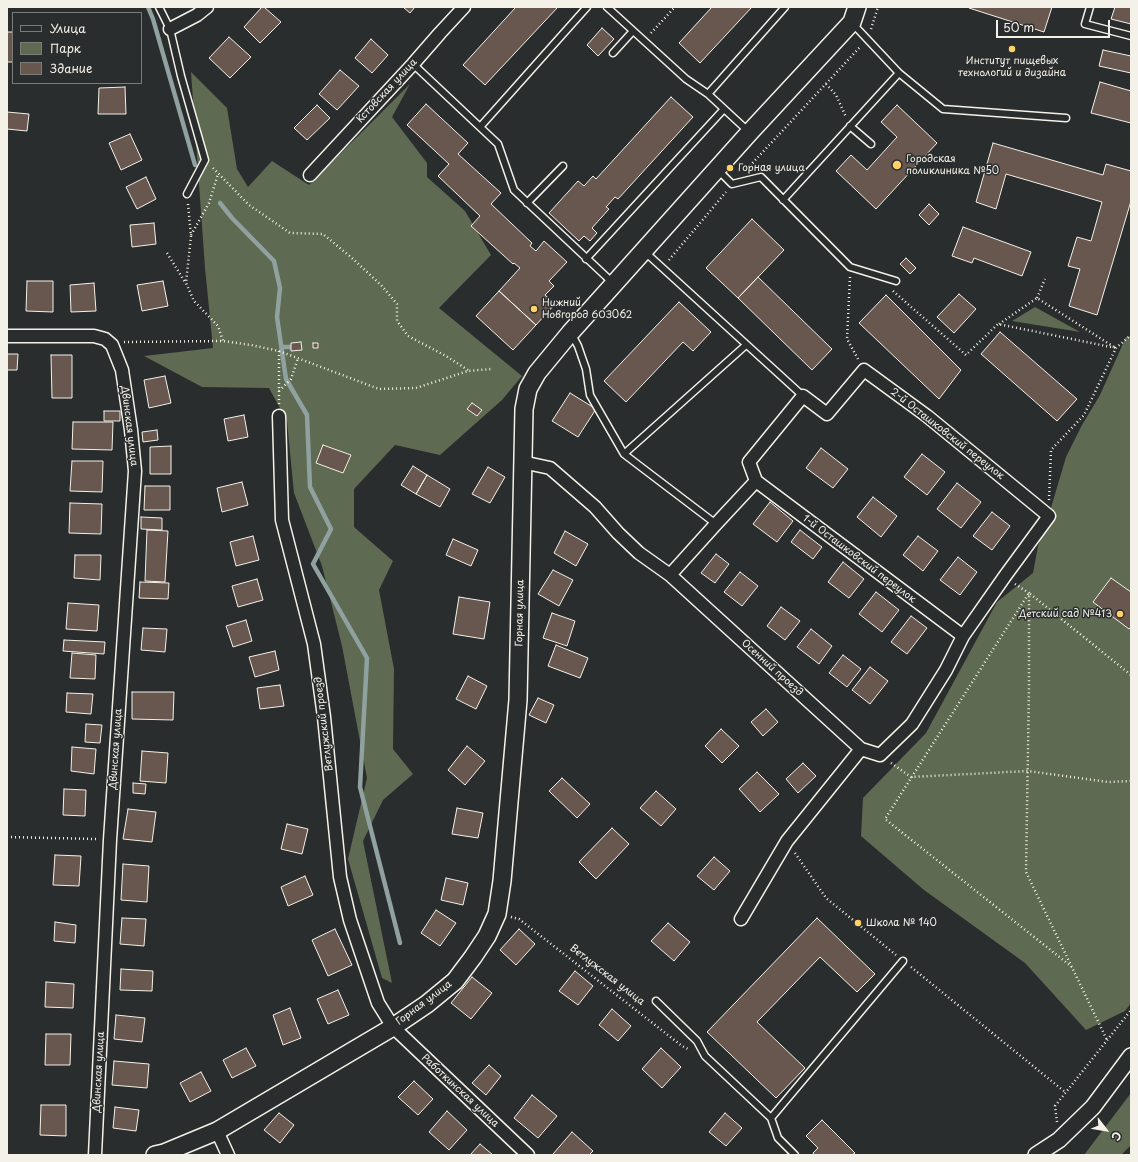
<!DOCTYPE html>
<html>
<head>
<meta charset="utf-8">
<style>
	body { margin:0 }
	#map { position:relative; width:1138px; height:1162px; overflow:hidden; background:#2a2d2e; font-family:"Playpen Sans",sans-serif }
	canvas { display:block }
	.frame { position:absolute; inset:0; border:8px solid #f4f1e8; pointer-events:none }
	.legend { position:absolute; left:12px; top:12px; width:130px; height:72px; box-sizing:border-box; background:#2a2d2e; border:1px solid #7b7b78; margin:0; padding:5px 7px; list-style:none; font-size:12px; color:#f4f1e8 }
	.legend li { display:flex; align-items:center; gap:8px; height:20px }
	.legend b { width:20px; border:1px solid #7b7b78 }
	.north { position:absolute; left:1086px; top:1110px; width:40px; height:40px; -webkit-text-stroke:3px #2a2d2e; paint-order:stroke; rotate:121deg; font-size:11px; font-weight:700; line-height:16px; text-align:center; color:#f4f1e8 }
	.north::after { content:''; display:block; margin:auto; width:14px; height:18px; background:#f4f1e8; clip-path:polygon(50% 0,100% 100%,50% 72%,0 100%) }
	.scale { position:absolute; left:996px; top:20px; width:114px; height:18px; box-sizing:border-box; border:2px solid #f4f1e8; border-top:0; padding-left:5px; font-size:12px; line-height:14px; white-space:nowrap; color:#f4f1e8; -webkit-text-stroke:3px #2a2d2e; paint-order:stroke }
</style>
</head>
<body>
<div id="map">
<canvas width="1138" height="1162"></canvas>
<div class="frame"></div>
<ul class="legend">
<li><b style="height:5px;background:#2a2d2e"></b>Улица</li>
<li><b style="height:11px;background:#5e6a52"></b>Парк</li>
<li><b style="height:11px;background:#67574f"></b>Здание</li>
</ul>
<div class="north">С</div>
<div class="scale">50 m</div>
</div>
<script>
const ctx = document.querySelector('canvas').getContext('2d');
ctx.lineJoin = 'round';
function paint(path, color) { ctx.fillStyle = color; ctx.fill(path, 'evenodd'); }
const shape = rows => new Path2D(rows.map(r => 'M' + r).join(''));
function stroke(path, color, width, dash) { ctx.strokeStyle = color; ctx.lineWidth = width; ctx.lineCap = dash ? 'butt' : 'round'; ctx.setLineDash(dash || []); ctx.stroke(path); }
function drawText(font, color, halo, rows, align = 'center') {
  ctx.font = font + ' "Playpen Sans",sans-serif'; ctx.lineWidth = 3; ctx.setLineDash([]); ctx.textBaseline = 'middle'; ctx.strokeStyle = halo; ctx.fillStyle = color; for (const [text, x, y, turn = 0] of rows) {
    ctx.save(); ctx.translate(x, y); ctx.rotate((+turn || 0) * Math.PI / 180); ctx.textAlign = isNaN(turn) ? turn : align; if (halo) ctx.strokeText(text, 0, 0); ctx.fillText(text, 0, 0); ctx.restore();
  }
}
paint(shape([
	[191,72,227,108,237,169,248,187,272,161,309,185,410,84,392,117,427,163,427,177,465,211,491,255,439,308,522,376,502,400,440,455,395,445,354,489,354,527,393,561,379,590,394,669,393,749,413,774,383,800,363,841,392,983,382,978,348,859,367,778,342,646,322,566,294,493,287,421,269,388,202,387,144,356,213,348,205,268],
	[1035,307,1080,332,1012,321],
	[1131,336,1131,1003,1125,1011,1086,1030,1025,963,924,890,861,836,863,798,926,733,997,602,1033,573,1038,546,1045,528,1066,457,1082,425,1100,395,1126,337],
	[1131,1093,1131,1145,1121,1155,1084,1155]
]), '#5e6a52');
stroke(shape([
	[148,7,153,19,195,165],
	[220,203,232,218,274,261,280,288,277,317,286,379,307,415,310,487,331,529,313,564,367,658,360,787,400,943],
	[281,347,296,347]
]), '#90a1a0', 4.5);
const building = shape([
	[262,7,264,7,281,22,260,43,244,27,262,7],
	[403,7,415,7,410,13,403,7],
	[516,7,558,7,485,85,463,65,516,7],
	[712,7,752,7,700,63,679,43,712,7],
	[969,7,1052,7,1044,32,969,8,969,7],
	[1115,7,1131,7,1131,24,1111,19,1115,7],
	[602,28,614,39,598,56,587,45,602,28],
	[7,32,13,32,13,62,7,62,7,32],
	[229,37,251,57,230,78,209,58,229,37],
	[371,39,388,55,372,73,355,58,371,39],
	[1103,50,1131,56,1131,73,1099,66,1103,50],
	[340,70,359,86,337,110,319,94,340,70],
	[1100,82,1131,91,1131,123,1091,113,1100,82],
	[125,87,126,114,98,114,99,88,125,87],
	[671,97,693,117,618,199,615,197,606,207,609,209,592,228,597,233,590,241,584,236,579,241,549,213,578,181,584,186,593,176,596,179,671,97],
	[426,104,468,143,458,154,501,193,491,204,532,243,530,246,536,251,544,241,567,262,549,281,554,286,545,295,555,304,536,325,499,291,520,268,514,263,513,264,471,226,480,216,438,176,449,164,407,125,426,104],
	[317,105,330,118,307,140,294,128,317,105],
	[897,105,937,143,876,209,836,171,851,155,867,170,897,137,881,122,897,105],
	[7,112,29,114,27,131,7,129,7,112],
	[130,134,142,160,121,170,109,143,130,134],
	[993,143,1103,175,1106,164,1131,171,1131,201,1097,315,1069,306,1080,269,1068,266,1077,237,1091,241,1102,202,1006,174,996,209,976,202,993,143],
	[146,177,156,199,137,209,126,187,146,177],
	[929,204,939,214,929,225,919,215,929,204],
	[752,219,784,250,738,298,706,268,752,219],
	[154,223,156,244,132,247,130,225,154,223],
	[963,227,1031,252,1022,276,974,258,972,263,952,256,963,227],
	[906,258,916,268,910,274,900,264,906,258],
	[758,277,832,349,812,370,738,298,758,277],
	[27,281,53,281,53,312,26,311,27,281],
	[163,281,168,306,142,311,137,285,163,281],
	[94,283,96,311,71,312,70,285,94,283],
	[499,291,536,325,513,350,476,316,499,291],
	[959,294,976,309,954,333,937,317,959,294],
	[886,295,961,370,939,399,859,323,886,295],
	[679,302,711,332,693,351,683,342,626,402,604,381,679,302],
	[1000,332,1077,399,1057,421,981,354,1000,332],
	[301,342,302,350,291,351,291,343,301,342],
	[313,343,318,343,318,348,313,348,313,343],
	[7,354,18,354,17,370,7,370,7,354],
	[51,355,72,355,72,398,52,398,51,355],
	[165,376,171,403,149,408,144,380,165,376],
	[570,393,596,409,578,437,552,421,570,393],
	[472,403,482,410,477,416,467,409,472,403],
	[104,411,120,411,120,421,104,421,104,411],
	[244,415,248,437,228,441,224,419,244,415],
	[73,422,113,422,112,450,72,449,73,422],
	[157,430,158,440,143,442,142,432,157,430],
	[323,445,351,455,343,473,316,463,323,445],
	[171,446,171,474,150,474,150,447,171,446],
	[821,448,848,469,833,488,806,468,821,448],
	[922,454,945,472,927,495,904,477,922,454],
	[72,461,103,461,102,492,70,491,72,461],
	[413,466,427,475,416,494,401,485,413,466],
	[488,467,505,477,490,503,472,494,488,467],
	[427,475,450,489,440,507,416,494,427,475],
	[242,482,248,505,222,512,217,488,242,482],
	[957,483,981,502,961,528,937,509,957,483],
	[145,486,170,486,170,510,144,510,145,486],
	[873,497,897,516,881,537,857,517,873,497],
	[770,502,793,521,777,542,753,524,770,502],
	[70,503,102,504,101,534,69,533,70,503],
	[992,512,1010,526,992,550,973,536,992,512],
	[141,517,162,518,162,530,141,529,141,517],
	[147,530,168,531,165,582,145,581,147,530],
	[800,530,822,547,813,559,791,542,800,530],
	[565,531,588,544,576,566,554,553,565,531],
	[253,536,259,560,236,566,230,542,253,536],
	[918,536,938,551,923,571,903,555,918,536],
	[453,539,478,550,471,566,446,555,453,539],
	[716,554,729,564,715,583,701,573,716,554],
	[75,555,101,555,100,580,74,578,75,555],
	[958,557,977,572,960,595,940,580,958,557],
	[843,562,864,579,849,598,828,582,843,562],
	[553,570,573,580,559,606,538,594,553,570],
	[740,572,758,586,742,606,724,592,740,572],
	[1111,578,1131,592,1131,627,1129,629,1093,602,1111,578],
	[257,579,263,600,238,607,232,586,257,579],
	[140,582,169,583,168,599,139,598,140,582],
	[876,592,899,610,882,632,859,614,876,592],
	[459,597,490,602,484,639,453,634,459,597],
	[68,603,99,605,97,631,66,629,68,603],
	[781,607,800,621,785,640,767,626,781,607],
	[552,613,575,621,567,646,543,638,552,613],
	[911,616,927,628,907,654,891,642,911,616],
	[246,620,252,641,233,647,226,626,246,620],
	[143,628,167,629,165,652,141,650,143,628],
	[811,629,832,646,819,664,797,647,811,629],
	[64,640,105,642,104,654,63,651,64,640],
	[556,645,588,658,580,678,548,666,556,645],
	[275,651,279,670,255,677,249,657,275,651],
	[72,653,96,655,95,679,70,678,72,653],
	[843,655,861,669,847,687,829,673,843,655],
	[870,667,888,681,870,704,852,690,870,667],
	[468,676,487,686,476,709,456,699,468,676],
	[280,685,284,706,260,709,257,688,280,685],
	[132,692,174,692,173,720,132,719,132,692],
	[67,693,93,694,91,714,66,712,67,693],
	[538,698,554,705,546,723,529,715,538,698],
	[766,709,778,722,763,736,751,722,766,709],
	[86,724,102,725,100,743,85,742,86,724],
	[721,729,739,746,722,763,705,746,721,729],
	[467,746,485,761,465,785,448,770,467,746],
	[72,747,96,749,94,774,71,771,72,747],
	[142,751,168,753,166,783,140,781,142,751],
	[803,763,816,776,798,793,786,779,803,763],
	[757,772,779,794,760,812,739,789,757,772],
	[562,778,590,804,577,818,549,791,562,778],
	[133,783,146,784,145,794,133,793,133,783],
	[64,789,86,790,85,816,63,815,64,789],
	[656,791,676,809,661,826,640,808,656,791],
	[457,808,483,813,478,838,452,834,457,808],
	[128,809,156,812,152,842,123,839,128,809],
	[287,824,308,829,302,854,281,849,287,824],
	[612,828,629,844,596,879,579,862,612,828],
	[55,855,81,856,79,886,53,885,55,855],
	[714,857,730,871,714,890,697,876,714,857],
	[123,864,149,866,147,902,121,900,123,864],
	[305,876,313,895,288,906,281,887,305,876],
	[446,878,468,883,463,905,441,900,446,878],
	[436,910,456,923,440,946,421,933,436,910],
	[122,918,146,919,144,946,120,944,122,918],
	[817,918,875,974,857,992,820,957,757,1022,805,1068,776,1098,707,1032,817,918],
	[55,922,76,925,75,943,54,941,55,922],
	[668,923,690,942,674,961,651,941,668,923],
	[335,929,352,965,328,976,312,940,335,929],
	[519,929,535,944,516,965,500,950,519,929],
	[121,969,153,971,152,991,120,990,121,969],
	[575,971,593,986,578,1005,559,991,575,971],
	[472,977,492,993,471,1019,451,1003,472,977],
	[46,982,74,984,73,1008,45,1007,46,982],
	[338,990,349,1015,328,1024,317,999,338,990],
	[290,1008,301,1038,283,1045,273,1015,290,1008],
	[612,1009,631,1026,618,1041,599,1025,612,1009],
	[116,1015,145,1018,142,1042,114,1039,116,1015],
	[46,1034,71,1034,70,1065,45,1065,46,1034],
	[246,1048,256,1066,232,1078,223,1060,246,1048],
	[661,1048,681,1067,662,1088,642,1069,661,1048],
	[114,1061,149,1064,147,1088,112,1085,114,1061],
	[489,1065,501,1076,486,1095,472,1083,489,1065],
	[201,1072,211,1091,190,1102,180,1083,201,1072],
	[414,1081,433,1099,418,1115,398,1097,414,1081],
	[532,1095,557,1116,538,1138,514,1118,532,1095],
	[41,1105,66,1105,66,1136,40,1135,41,1105],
	[115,1107,139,1110,136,1131,113,1128,115,1107],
	[447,1111,467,1130,449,1150,429,1132,447,1111],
	[279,1113,294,1125,280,1143,264,1130,279,1113],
	[725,1113,742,1128,726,1146,709,1132,725,1113],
	[822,1120,855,1153,852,1155,814,1155,813,1153,818,1148,806,1136,822,1120],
	[572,1132,593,1151,589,1155,555,1155,553,1154,572,1132],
	[480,1144,493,1155,470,1155,480,1144]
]);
paint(building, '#67574f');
stroke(building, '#f4f1e8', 1);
const service = shape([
	[159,7,170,29,181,76,205,160,187,194],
	[607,7,686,79,708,94],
	[1090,7,1085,24,1131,36],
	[853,24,899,73,943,109,1066,118],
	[613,53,633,31],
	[413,64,498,144,514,190,613,283],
	[850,126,871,144],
	[480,127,587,7],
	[748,131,708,94,785,7],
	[718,170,732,184,761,177,850,267,896,281],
	[783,200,899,73],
	[527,203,563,166],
	[645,252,803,396],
	[586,259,724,109],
	[571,333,578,346,586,369,590,395,624,454,716,524],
	[624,454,746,345],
	[656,1001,697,1041,705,1056,771,1118,778,1138,795,1155],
	[771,1118,903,961]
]);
const minor = shape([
	[170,29,197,15,207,7],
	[310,175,413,64,440,33,464,7],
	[7,336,94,336,105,339,112,345,122,370,131,430,135,471,110,840,95,1155],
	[279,416,282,520,314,644,324,717,340,877,350,920,378,1003,393,1027,528,1155],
	[522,462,550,468,595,507,618,533,639,553,670,575,861,749,787,841,741,919],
	[756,481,749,462,803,396,827,414,864,370,927,416,1049,516,1005,576,963,636,946,670,912,724,880,755,861,749],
	[756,481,963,636],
	[670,575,716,524,756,481],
	[217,1131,228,1155]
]);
const tertiary = shape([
	[1036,1155,1059,1140,1093,1107,1131,1056]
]);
const secondary = shape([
	[155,1155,164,1153,217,1131,393,1027,427,1004,455,981,473,957,487,936,497,914,502,881,518,700,524,409,528,389,537,373,570,333,750,132,852,22,857,7]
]);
stroke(service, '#f4f1e8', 9);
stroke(minor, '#f4f1e8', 15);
stroke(tertiary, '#f4f1e8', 18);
stroke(secondary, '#f4f1e8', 20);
stroke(shape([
	[871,29,878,7],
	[651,33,675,7],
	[826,84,836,95,846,117],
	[213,168,249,205,290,233,323,234,352,258,382,286,397,304,397,321,408,336,446,356,468,370],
	[747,169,860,47],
	[188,204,191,236,186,283,194,301,218,326,223,341],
	[191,235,209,203,218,174],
	[167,253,185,282],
	[669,260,726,192],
	[850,277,847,339,858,359],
	[893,291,966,355,998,324,1116,348],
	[1037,298,1045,279],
	[999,324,1037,298,1114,347],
	[124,342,223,341,251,345,279,351,379,389,416,388,468,371,491,369],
	[279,391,291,379,298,358],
	[279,404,279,351],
	[1049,500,1051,450,1084,415,1116,348,1131,335],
	[1015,584,1029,593,1029,686,1026,872,1107,1040],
	[891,763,911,777,1028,771,1108,782,1131,781],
	[7,837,96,839],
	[795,853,826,898,896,955],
	[511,917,519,919,682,1046,690,1050],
	[911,967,1065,1092],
	[1072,967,885,819,1029,593,1131,675],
	[1057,1122,1055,1106,1131,1010]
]), '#f4f1e8', 2.5, [1, 3]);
stroke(service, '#2a2d2e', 6);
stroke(minor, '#2a2d2e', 12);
stroke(tertiary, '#2a2d2e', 15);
stroke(secondary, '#2a2d2e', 17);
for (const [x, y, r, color] of [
	[1012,49,4,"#ffd166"],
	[897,165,5,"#ffd166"],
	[730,168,4,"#ffd166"],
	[534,309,4,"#ffd166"],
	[1120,614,4,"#ffd166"],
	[858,923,4,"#ffd166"]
]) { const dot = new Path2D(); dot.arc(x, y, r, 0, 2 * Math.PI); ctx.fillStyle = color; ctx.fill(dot); stroke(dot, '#2a2d2e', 1.5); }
drawText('10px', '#f4f1e8', '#2a2d2e', [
	["Институт пищевых",1012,61,"center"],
	["технологий и дизайна",1012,73,"center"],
	["Городская",906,159],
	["поликлиника №50",906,171],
	["Горная улица",738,168],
	["Нижний",542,303],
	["Новгород 603062",542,315],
	["Детский сад №413",1112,614,"right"],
	["Школа № 140",866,923]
], 'left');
drawText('10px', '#f4f1e8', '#2a2d2e', [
	["Кстовская улица",387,91,-47],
	["Двинская улица",129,426,83],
	["2-й Осташковский переулок",947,434,38],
	["1-й Осташковский переулок",859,559,37],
	["Горная улица",520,613,-89],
	["Осенний проезд",772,668,42],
	["Ветлужский проезд",324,724,-97],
	["Двинская улица",116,749,-86],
	["Ветлужская улица",607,975,38],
	["Горная улица",424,1003,-37],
	["Двинская улица",99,1072,-87],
	["Работкинская улица",460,1091,43]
]);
</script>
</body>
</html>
